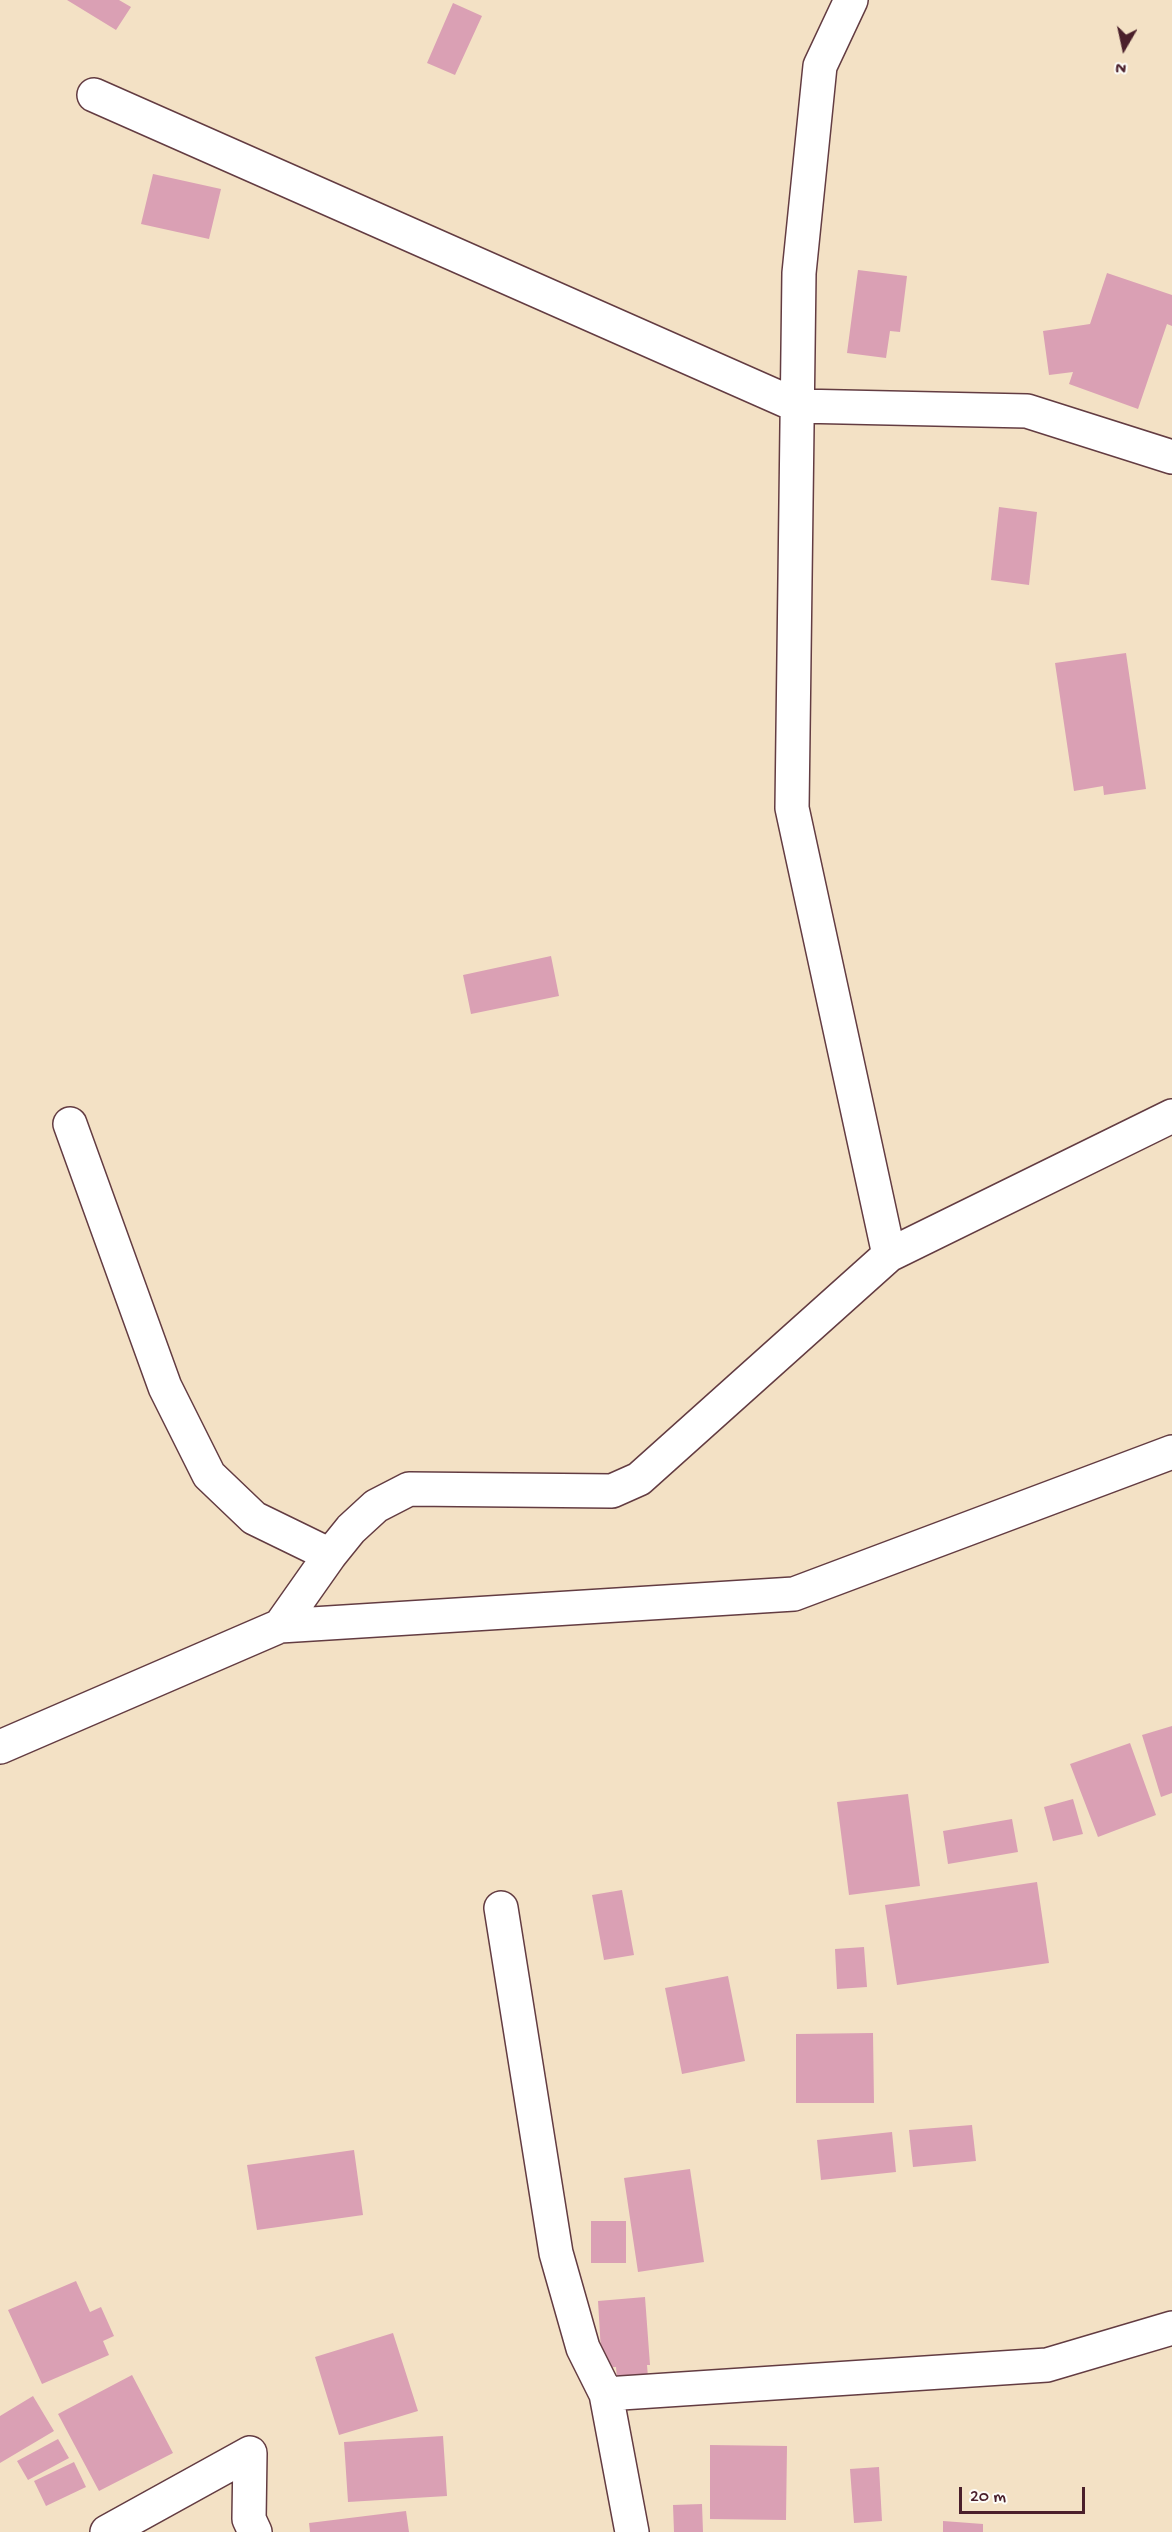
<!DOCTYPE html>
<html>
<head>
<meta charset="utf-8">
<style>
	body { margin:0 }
	#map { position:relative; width:1172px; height:2532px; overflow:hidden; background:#f3e1c5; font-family:"Gochi Hand",sans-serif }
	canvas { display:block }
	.north { position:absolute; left:1094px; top:18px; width:60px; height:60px; -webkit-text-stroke:4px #fdfcf7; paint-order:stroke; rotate:189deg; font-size:16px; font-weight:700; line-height:24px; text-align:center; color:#4a1f2b }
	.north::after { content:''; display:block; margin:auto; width:21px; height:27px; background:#4a1f2b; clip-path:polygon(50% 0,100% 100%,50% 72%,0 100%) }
	.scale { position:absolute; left:959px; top:2487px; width:126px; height:27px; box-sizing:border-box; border:3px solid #4a1f2b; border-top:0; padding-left:8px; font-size:18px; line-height:21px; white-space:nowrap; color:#4a1f2b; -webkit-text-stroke:4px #fdfcf7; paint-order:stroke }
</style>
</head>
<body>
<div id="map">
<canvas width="1172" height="2532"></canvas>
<div class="north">N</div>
<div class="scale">20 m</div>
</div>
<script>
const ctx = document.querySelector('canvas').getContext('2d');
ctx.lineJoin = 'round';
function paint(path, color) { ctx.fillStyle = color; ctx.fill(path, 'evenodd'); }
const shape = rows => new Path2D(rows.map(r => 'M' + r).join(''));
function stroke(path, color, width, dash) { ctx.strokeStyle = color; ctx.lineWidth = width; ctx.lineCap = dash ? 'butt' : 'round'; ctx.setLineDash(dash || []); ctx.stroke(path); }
paint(shape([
	[67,0,119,0,131,7,116,30],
	[453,3,482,16,455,75,427,63],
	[153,174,221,189,209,239,141,224],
	[858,270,907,276,900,332,890,331,886,358,847,353],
	[1107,273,1172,295,1172,326,1167,324,1138,409,1069,384,1073,372,1049,375,1043,331,1090,324],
	[999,507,1037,512,1029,585,991,580],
	[1126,653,1146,789,1104,795,1103,786,1074,791,1055,663],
	[551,956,559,996,471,1014,463,975],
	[1172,1726,1172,1793,1161,1797,1142,1735],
	[1130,1743,1156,1815,1098,1837,1070,1764],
	[908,1794,920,1886,849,1895,837,1802],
	[1073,1799,1083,1834,1053,1841,1044,1807],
	[1012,1819,1018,1852,948,1864,943,1831],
	[1037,1882,1049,1963,897,1985,885,1905],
	[622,1890,634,1955,604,1960,592,1895],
	[864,1947,867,1987,837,1989,835,1949],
	[728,1976,745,2061,682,2074,665,1988],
	[873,2033,874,2103,796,2103,796,2034],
	[972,2125,976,2161,913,2167,909,2130],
	[892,2132,896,2172,821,2180,817,2140],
	[354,2150,363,2215,257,2230,247,2165],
	[690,2169,704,2262,638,2272,624,2178],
	[591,2221,626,2221,626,2263,591,2263],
	[76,2281,90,2312,101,2307,114,2336,103,2341,109,2355,42,2384,8,2310],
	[645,2297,650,2365,647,2365,648,2377,617,2379,616,2367,602,2368,598,2301],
	[393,2333,418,2411,339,2435,315,2357],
	[132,2375,173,2453,99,2491,58,2414],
	[33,2396,54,2431,0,2463,0,2416],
	[443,2436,447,2496,348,2502,344,2442],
	[58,2439,69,2458,28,2480,17,2461],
	[710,2445,787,2446,786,2520,710,2519],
	[74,2462,86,2487,46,2506,34,2481],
	[879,2467,882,2521,854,2523,850,2469],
	[702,2504,703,2532,674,2532,673,2505],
	[406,2511,409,2532,310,2532,309,2523],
	[943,2521,983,2524,983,2532,943,2532]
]), '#daa0b4');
const minor = shape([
	[851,0,820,66,799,273,792,808,889,1255],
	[94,95,798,406,1027,411,1172,457],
	[70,1124,165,1387,209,1475,254,1518,330,1555],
	[280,1626,330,1555,351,1529,376,1506,409,1489,612,1491,639,1479,889,1255,1172,1116],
	[0,1747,280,1626,794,1594,1172,1452],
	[501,1908,556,2253,583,2348,606,2394,632,2532],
	[606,2394,1047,2365,1172,2328],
	[107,2532,250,2453,249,2519,255,2532]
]);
stroke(minor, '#633c42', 36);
stroke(minor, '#fff', 33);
</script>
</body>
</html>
